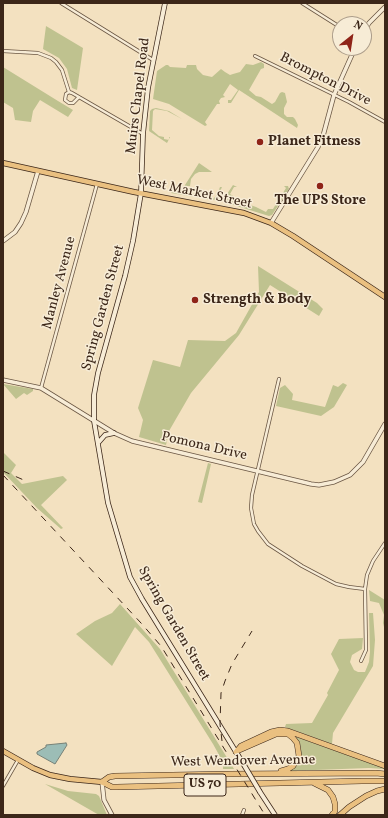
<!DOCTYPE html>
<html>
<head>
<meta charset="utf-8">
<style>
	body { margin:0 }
	#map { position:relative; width:388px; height:818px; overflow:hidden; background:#f3e1c0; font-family:Vollkorn,serif }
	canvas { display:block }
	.frame { position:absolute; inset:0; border:4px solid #3c2719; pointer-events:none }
	.north { position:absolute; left:332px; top:16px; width:40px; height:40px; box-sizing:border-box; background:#f7ecd6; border:1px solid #ac9d8a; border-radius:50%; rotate:30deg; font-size:11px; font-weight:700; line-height:16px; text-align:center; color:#3c2719 }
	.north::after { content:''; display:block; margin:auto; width:14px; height:18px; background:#8f2418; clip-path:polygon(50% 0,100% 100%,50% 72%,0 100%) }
</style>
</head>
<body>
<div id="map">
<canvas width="388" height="818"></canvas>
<div class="frame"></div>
<div class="north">N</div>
</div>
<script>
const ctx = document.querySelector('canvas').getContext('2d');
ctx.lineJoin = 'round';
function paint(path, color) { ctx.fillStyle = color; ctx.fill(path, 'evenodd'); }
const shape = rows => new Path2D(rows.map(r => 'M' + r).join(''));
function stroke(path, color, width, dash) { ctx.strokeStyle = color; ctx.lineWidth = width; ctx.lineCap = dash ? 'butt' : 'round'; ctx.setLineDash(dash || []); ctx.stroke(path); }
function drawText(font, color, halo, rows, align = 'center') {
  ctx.font = font + ' Vollkorn,serif'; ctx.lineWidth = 3; ctx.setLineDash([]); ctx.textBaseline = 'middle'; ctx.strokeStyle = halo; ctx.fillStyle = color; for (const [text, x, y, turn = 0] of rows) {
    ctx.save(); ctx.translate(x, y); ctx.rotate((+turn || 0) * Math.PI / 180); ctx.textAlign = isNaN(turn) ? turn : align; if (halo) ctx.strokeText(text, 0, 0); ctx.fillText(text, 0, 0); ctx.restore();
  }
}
paint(shape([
	[46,26,83,48,77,90,72,88,67,69,59,58,43,49],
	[261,62,264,64,264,68,261,69,249,90,256,96,261,97,272,104,275,102,280,93,282,92,285,93,287,102,284,108,284,114,287,117,293,117,295,119,298,125,297,128,239,90,231,103,228,103,228,100,231,100,238,90,230,84,223,95,225,97,221,98,219,101,220,104,217,104,205,122,207,125,205,126,169,104,153,99,157,71,166,65,168,65,170,67,186,68,187,65,196,65,197,69,203,75,212,77,221,69,225,72,230,75,233,74,240,72,246,64,253,65],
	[3,67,58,101,73,110,68,117,40,100,33,111,31,122,15,120,13,108,3,102],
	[156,108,169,111,182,119,167,111,155,109,153,111,152,130,159,136,164,137,164,139,169,140,169,137,170,137,167,143,149,131,150,111,152,109],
	[199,163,212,172,199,172,195,174,191,179,190,186,187,186,186,191,190,193,214,198,217,195,220,187,222,187,216,200,213,200,171,193,171,190,182,193,185,185],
	[233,185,237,187,234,187,230,194,233,196,233,199,256,207,266,212,268,209,273,209,286,188,284,186,288,186,289,189,272,215,269,216,227,203,225,197],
	[258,266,317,303,323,309,319,316,270,285,239,335,191,393,169,431,166,445,139,437,143,420,138,408,153,360,180,367,188,340,225,341,236,333,259,292],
	[343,383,347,385,334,407,321,416,276,406,280,388,285,385,293,394,292,400,325,407,333,385,338,387],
	[3,384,33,389,33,391,27,395,24,393,16,399],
	[3,452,16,465,11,473,22,484,63,476,67,480,41,505,63,528,61,529,37,508,3,472],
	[208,463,211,464,202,503,198,502],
	[369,590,385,600,385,631,383,623,384,615,379,603,370,601],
	[120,604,160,649,234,769,223,769,223,762,213,744,149,642,135,627,112,666,76,634,95,621,112,613],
	[369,613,373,613,375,640,373,666,333,733,332,744,285,727,286,724,312,723,328,695,327,693,339,670,331,654,339,639,363,638,362,649,352,655,350,662,354,670,358,672,365,672,369,662,370,652],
	[291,735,384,768,384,769,369,768,288,771,296,765,300,759,301,754,300,744],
	[45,784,68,791,96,794,99,796,107,815,99,815]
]), '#bfc28f');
const water = shape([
	[66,743,67,745,55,764,37,754,37,752,46,747,46,745,66,743]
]);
paint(water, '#9cbdb6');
stroke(water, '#768177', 1);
const minor = shape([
	[61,3,153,60],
	[302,3,340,27],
	[3,51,38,53,51,58,56,62,62,70,69,92],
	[255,56,349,102,385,122],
	[79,97,73,103,69,103,65,100,66,94,69,92,72,93,143,134],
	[279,379,252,495,251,508,254,524,258,531,268,544,302,566,336,584,349,587,365,589],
	[41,388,97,184],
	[361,661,366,650,365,589,367,575,373,561,385,543],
	[3,786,18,760],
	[242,815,244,810]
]);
const tertiary = shape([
	[364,31,369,23,385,7],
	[271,223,318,147,323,136,334,95,355,48],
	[3,241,15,232,21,223,26,212,38,171],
	[3,380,41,388,114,433,132,441,311,484,319,485,334,482,350,475,363,462,385,424],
	[102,782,104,800,112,815]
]);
const secondary = shape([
	[165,3,148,88,143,134,141,193,133,241,125,276,98,373,94,395,94,421,108,503,130,577,142,599,244,765],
	[98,443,105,435,114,433],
	[260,792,275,815]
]);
const primary = shape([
	[3,163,134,192,244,213,271,223,293,236,385,297]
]);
const trunk = shape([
	[3,751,33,768,50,775,70,779,102,782]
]);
const motorway = shape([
	[237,751,276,734,288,734,293,738,297,743,299,756,293,766,288,769,281,771],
	[236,752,241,746,271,732,280,730,288,731,385,766],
	[385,774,376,773,229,774,115,776,109,777,102,782,112,787,117,787,362,781,385,781],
	[314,783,328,790,333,797,335,804,335,811,332,815],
	[340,815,349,807,366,796,377,791,385,789]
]);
stroke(minor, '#6a5643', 4);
stroke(tertiary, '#6a5643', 5);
stroke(secondary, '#3c2719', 5.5);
stroke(primary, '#3c2719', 6);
stroke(trunk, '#3c2719', 6);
stroke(motorway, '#3c2719', 6);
stroke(minor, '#f7ecd6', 2.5);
stroke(tertiary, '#f7ecd6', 3.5);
stroke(secondary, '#f7ecd6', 4);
stroke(primary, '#eac080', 4.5);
stroke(trunk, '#eac080', 4.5);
stroke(motorway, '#eac080', 5);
stroke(shape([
	[3,471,26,481],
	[3,475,141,623,161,646,265,815],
	[222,741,220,724,221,693,225,681,232,664,252,631]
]), '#3c2719', 1, [7, 7]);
const secondaryBridge = shape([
	[244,765,260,792]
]);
stroke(secondaryBridge, '#3c2719', 5.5, []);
stroke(secondaryBridge, '#f7ecd6', 4);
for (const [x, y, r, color] of [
	[260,142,4,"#8f2418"],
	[320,186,4,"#8f2418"],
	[195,300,4,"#8f2418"]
]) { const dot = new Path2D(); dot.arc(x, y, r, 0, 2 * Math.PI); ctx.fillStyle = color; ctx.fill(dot); stroke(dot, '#f7ecd6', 1.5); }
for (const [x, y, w] of [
	[205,785,42]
]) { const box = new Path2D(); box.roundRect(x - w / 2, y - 11, w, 22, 3); ctx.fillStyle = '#f7ecd6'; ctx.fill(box); stroke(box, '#3c2719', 1); }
drawText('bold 13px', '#3c2719', null, [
	["US 70",205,785]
]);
drawText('14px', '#3c2719', '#f7ecd6', [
	["Brompton Drive",325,80,27],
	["Muirs Chapel Road",139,96,-83],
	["West Market Street",194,193,12],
	["Manley Avenue",60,283,-75],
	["Spring Garden Street",104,308,-75],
	["Pomona Drive",204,447,13],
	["Spring Garden Street",173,624,60],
	["West Wendover Avenue",243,762,-1]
]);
drawText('bold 14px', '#3c2719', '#f7ecd6', [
	["Planet Fitness",268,142],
	["The UPS Store",320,201,"center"],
	["Strength & Body",203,300]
], 'left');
</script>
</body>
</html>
